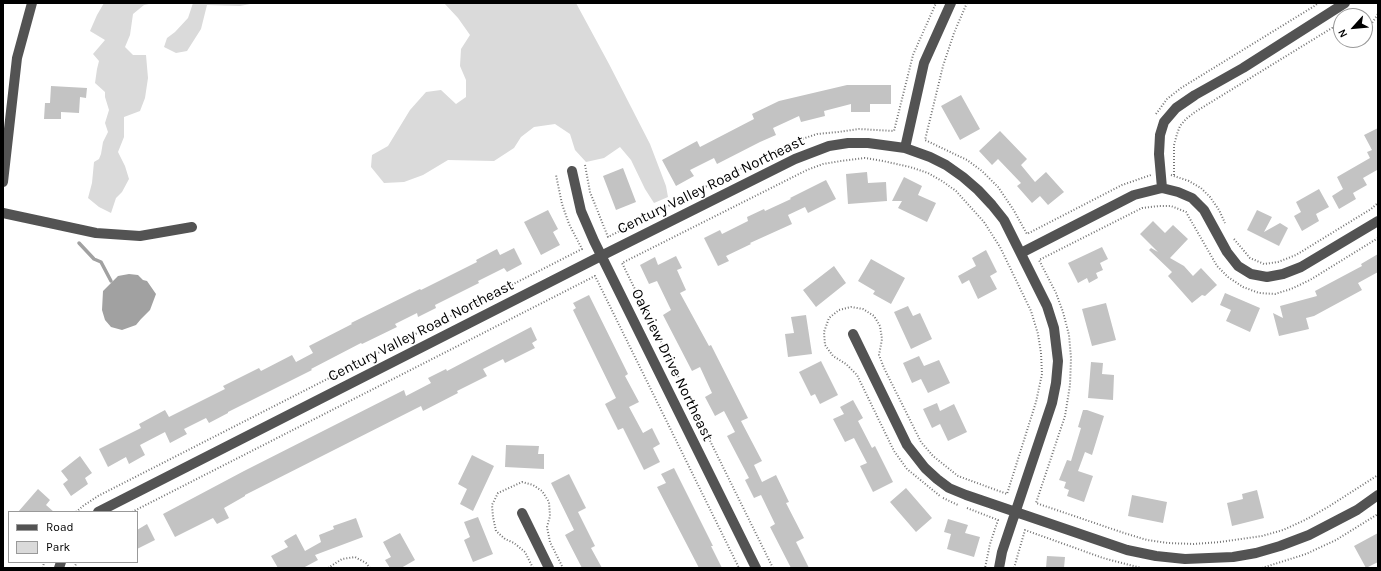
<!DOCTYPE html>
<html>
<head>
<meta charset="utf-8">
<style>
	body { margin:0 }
	#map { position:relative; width:1381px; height:571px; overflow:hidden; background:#fff; font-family:Karla,sans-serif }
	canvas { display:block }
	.frame { position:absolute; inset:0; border:4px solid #000; pointer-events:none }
	.legend { position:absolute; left:8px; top:511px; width:130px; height:52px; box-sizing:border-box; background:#fff; border:1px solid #999; margin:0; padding:5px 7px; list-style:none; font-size:12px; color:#000 }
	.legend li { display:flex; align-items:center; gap:8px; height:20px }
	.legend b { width:20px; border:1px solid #999 }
	.north { position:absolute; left:1333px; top:8px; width:40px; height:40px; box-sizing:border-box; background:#fff; border:1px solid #999; border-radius:50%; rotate:243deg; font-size:11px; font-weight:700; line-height:16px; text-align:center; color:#000 }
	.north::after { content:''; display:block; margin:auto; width:14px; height:18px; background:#000; clip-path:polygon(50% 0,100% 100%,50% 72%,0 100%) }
</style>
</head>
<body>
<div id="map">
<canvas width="1381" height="571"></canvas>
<div class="frame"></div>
<ul class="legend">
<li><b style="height:5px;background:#535353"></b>Road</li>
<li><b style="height:11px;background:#dadada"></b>Park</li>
</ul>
<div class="north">N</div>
</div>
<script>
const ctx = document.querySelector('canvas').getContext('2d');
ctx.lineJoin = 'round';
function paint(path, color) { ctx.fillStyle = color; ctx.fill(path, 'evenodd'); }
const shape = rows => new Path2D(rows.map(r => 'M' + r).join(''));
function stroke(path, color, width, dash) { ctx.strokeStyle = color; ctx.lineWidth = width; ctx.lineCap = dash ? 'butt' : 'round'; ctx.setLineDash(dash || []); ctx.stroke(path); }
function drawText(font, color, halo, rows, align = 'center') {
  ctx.font = font + ' Karla,sans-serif'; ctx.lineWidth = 3; ctx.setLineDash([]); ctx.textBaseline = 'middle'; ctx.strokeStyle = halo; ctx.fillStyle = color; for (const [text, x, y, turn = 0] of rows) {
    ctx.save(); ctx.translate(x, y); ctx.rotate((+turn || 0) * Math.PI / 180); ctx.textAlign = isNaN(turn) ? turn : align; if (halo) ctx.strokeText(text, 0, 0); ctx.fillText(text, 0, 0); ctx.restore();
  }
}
paint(shape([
	[104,3,154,3,144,5,133,14,130,35,125,47,133,55,146,55,148,78,145,98,140,111,124,117,124,137,118,152,125,166,129,179,122,192,116,198,111,213,99,207,88,198,92,183,94,162,99,159,101,154,103,142,108,132,105,123,109,110,105,97,105,92,95,83,97,69,99,61,93,54,105,40,90,31,97,15],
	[193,3,255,3,240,6,207,5,201,29,187,51,176,53,164,47,167,38,175,32,188,18],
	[444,3,576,3,609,64,650,144,666,186,668,197,654,203,645,189,631,160,620,147,604,158,586,162,575,150,570,134,555,124,534,127,521,137,514,148,494,161,448,160,423,175,404,182,384,183,371,167,372,155,388,146,410,110,426,92,441,90,456,104,466,97,466,80,460,66,461,49,470,35,458,18]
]), '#dadada');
paint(shape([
	[129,274,138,275,143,280,147,281,156,294,150,310,141,319,136,325,122,330,111,327,105,320,102,310,103,291,118,276]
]), '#a1a1a1');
stroke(shape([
	[79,243,94,259,101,262,111,281]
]), '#a1a1a1', 3.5);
paint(shape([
	[847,85,891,85,891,104,870,104,870,112,851,112,851,104,824,111,825,116,801,122,799,116,773,128,776,135,760,142,717,164,714,158,690,170,694,176,676,186,662,160,697,141,700,147,754,119,752,114,779,101],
	[51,86,87,88,86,98,80,97,79,113,61,112,61,119,44,119,45,103,50,103],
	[961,95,980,129,960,140,941,106],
	[1378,128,1378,172,1377,170,1363,178,1367,185,1353,193,1356,199,1339,209,1332,196,1343,189,1337,177,1370,158,1367,152,1372,150,1364,135],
	[1000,131,1027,159,1021,165,1035,182,1046,172,1064,192,1048,205,1040,196,1032,203,1017,186,1021,183,998,159,992,165,979,151],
	[623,168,636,202,616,210,603,176],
	[867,172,868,183,886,182,887,201,848,204,846,174],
	[904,177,922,186,918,195,936,203,927,222,898,208,902,201,892,201],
	[826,180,836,199,808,213,805,207,788,215,792,224,750,243,751,244,726,256,729,261,718,266,704,238,720,230,722,234,748,221,747,217,764,209,765,211,791,199,790,198],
	[1319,189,1329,207,1316,214,1319,221,1302,231,1294,216,1301,212,1296,202],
	[548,210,558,229,553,232,560,245,541,255,524,222],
	[1257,210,1272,217,1264,232,1280,223,1288,228,1279,246,1247,230],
	[1153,221,1165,233,1173,225,1188,239,1170,258,1184,266,1193,276,1201,268,1217,285,1205,296,1202,295,1192,303,1168,276,1172,272,1149,250,1151,248,1158,252,1140,234],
	[1102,247,1108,259,1100,263,1103,270,1096,273,1098,278,1089,283,1087,278,1078,283,1068,263],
	[514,248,522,264,507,272,504,268,478,281,479,283,435,305,436,308,418,317,417,313,395,324,397,327,362,344,361,343,311,369,312,370,228,412,228,413,209,423,206,418,184,429,187,434,170,443,165,432,140,445,145,455,129,464,126,457,108,467,99,449,141,428,139,424,165,410,169,417,225,389,223,386,259,368,261,371,292,355,296,362,313,353,309,346,352,324,351,323,420,289,421,290,477,262,476,260,497,249,500,255],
	[986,250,997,272,990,276,997,289,978,299,969,280,962,284,958,276,976,266,972,258],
	[1378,254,1378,272,1358,283,1362,290,1314,316,1306,318,1309,329,1279,336,1273,313,1283,318,1280,306,1317,296,1315,291,1362,266,1361,264],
	[676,256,682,268,677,270,686,290,680,293,709,346,711,345,748,418,741,421,762,461,754,465,762,482,776,475,789,502,786,503,804,538,796,542,809,568,791,568,770,527,775,524,761,495,754,498,745,480,749,478,727,436,735,432,724,411,715,416,705,397,712,393,700,367,692,371,663,315,671,310,657,281,649,284,640,265,655,257,658,265],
	[871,259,905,278,891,304,873,294,875,291,858,281],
	[834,266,846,283,816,307,803,290],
	[1225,293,1260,308,1250,332,1226,321,1231,310,1220,305],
	[589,295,628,374,625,376,639,402,629,407,643,433,652,428,660,444,653,448,660,462,644,470,623,428,618,430,605,404,616,398,573,310,576,308,573,303],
	[1106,303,1116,340,1092,346,1082,309],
	[908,306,913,316,920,313,932,339,911,349,894,312],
	[806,315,812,354,788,357,785,334,794,333,791,317],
	[531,327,537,340,532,343,535,348,505,363,503,359,483,369,487,376,457,391,458,393,423,411,421,406,245,495,245,496,224,508,229,518,217,524,213,518,175,537,163,514,244,471,404,390,406,396,431,383,428,378,446,369,447,371],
	[919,356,924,366,939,360,950,383,928,393,921,379,912,383,903,363],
	[821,361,838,395,820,404,815,394,811,396,799,372],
	[1091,362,1103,363,1102,374,1114,375,1113,400,1088,398],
	[853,400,863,418,858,421,872,448,875,446,893,482,873,492,860,466,867,463,854,438,845,442,833,419,844,414,840,407],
	[937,403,940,411,954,404,967,432,948,441,940,424,932,428,923,409],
	[1083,410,1087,410,1104,416,1092,455,1085,452,1078,471,1093,476,1084,502,1067,496,1069,490,1064,488,1066,482,1059,480,1067,460,1071,461,1081,428,1078,427],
	[506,445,539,446,538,454,544,454,544,469,505,467],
	[472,455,494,466,473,511,460,504,467,489,458,484],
	[80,456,92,473,85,478,88,484,71,496,63,484,68,480,61,471],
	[674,468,713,546,711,546,722,568,699,568,657,487,666,483,661,474],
	[569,474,586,508,578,512,595,546,591,548,602,568,582,568,565,535,574,530,551,483],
	[906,488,932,518,916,532,890,502],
	[38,489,50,500,46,505,54,512,18,512],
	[1257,490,1264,518,1232,526,1227,503,1243,499,1242,494],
	[1132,495,1167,502,1163,523,1128,516],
	[478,517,493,554,473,562,464,540,470,537,464,522],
	[356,518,363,537,315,555,318,560,303,568,278,568,271,556,288,547,284,541,296,534,305,551,321,542,319,535,334,529,333,526],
	[948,519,968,525,965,533,980,537,974,557,947,549,951,534,944,532],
	[147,524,155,540,137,549,137,530],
	[400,533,415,560,401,568,390,568,385,560,391,557,383,542],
	[1378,533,1378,562,1366,568,1354,546],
	[1047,556,1065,557,1064,568,1046,568]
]), '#c3c3c3');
stroke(shape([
	[967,3,954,33,943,66,925,140,967,160,982,171,998,187,1013,209,1027,234,1122,185,1151,175],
	[1365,28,1372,23,1378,14],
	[1156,114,1167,99,1181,88,1316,5,1318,3],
	[585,165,590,192,608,237,793,142,817,134,838,132,859,129,894,131,913,55,936,3],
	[1171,175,1189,181,1201,188,1210,197,1219,210,1225,223],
	[1174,175,1174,145,1177,134,1180,126,1186,119,1195,112,1327,31,1332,28,1341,29],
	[1378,238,1310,280,1291,289,1275,294,1259,293,1243,287,1228,277,1217,266,1186,212,1171,206,1159,206,1142,208,1039,260,1056,293,1063,312,1069,335,1071,358,1070,385,1065,416,1036,503,1124,533,1147,540,1168,543,1194,544,1220,542,1262,536,1283,530,1305,520,1328,507,1378,475],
	[1234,239,1250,258,1264,264,1278,262,1296,255,1371,209,1378,203],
	[943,498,958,505],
	[967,508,998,520,990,544,985,568],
	[76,512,83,506,98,496,582,249,569,224,562,204,556,175],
	[132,512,595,276,739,568],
	[43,568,44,562],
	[74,568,77,562],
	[328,568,342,559,355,557,366,563,370,568],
	[533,568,525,552,514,543,505,539,496,531,493,517,492,505,498,493,522,482,533,485,542,491,549,502,550,516,547,527,550,542,563,568],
	[773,568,622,263,807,170,823,164,841,161,865,158,883,161,910,167,928,173,942,181,956,191,984,222,1000,247,1031,311,1038,334,1041,353,1042,374,1036,402,1007,494,958,476,933,456,921,442,884,368,879,355,882,339,880,326,874,316,863,309,851,307,839,310,829,318,824,332,825,345,833,356,846,364,857,375,894,451,907,469,940,496],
	[1014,568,1025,530,1103,558,1141,568],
	[1262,568,1306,554,1336,540,1378,514]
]), '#757575', 2, [1, 2]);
stroke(shape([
	[905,148,924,63,951,3],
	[572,171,581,211,594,241,756,568],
	[3,182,17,58,32,3],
	[1162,188,1159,154,1160,135,1164,122,1176,108,1195,95,1243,68,1345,3],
	[3,213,96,233,140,236,192,227],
	[1021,253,1134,195,1162,188,1178,192,1192,198,1204,210,1227,252,1238,266,1251,274,1267,277,1283,274,1301,267,1378,221],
	[853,334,907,445,925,468,937,479,949,488,966,495,1127,550,1156,556,1185,559,1233,557,1256,553,1280,546,1309,535,1357,510,1378,495],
	[98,512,601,256,795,159,829,146,848,143,868,143,905,148,930,157,946,165,963,177,978,190,992,205,1004,220,1047,306,1054,328,1058,361,1056,383,1052,403,1002,552,999,568],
	[522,513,549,568],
	[59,568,61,562]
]), '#535353', 10);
drawText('15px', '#000', '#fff', [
	["Century Valley Road Northeast",711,185,-26],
	["Century Valley Road Northeast",421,331,-27],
	["Oakview Drive Northeast",672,365,64]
]);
</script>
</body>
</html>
